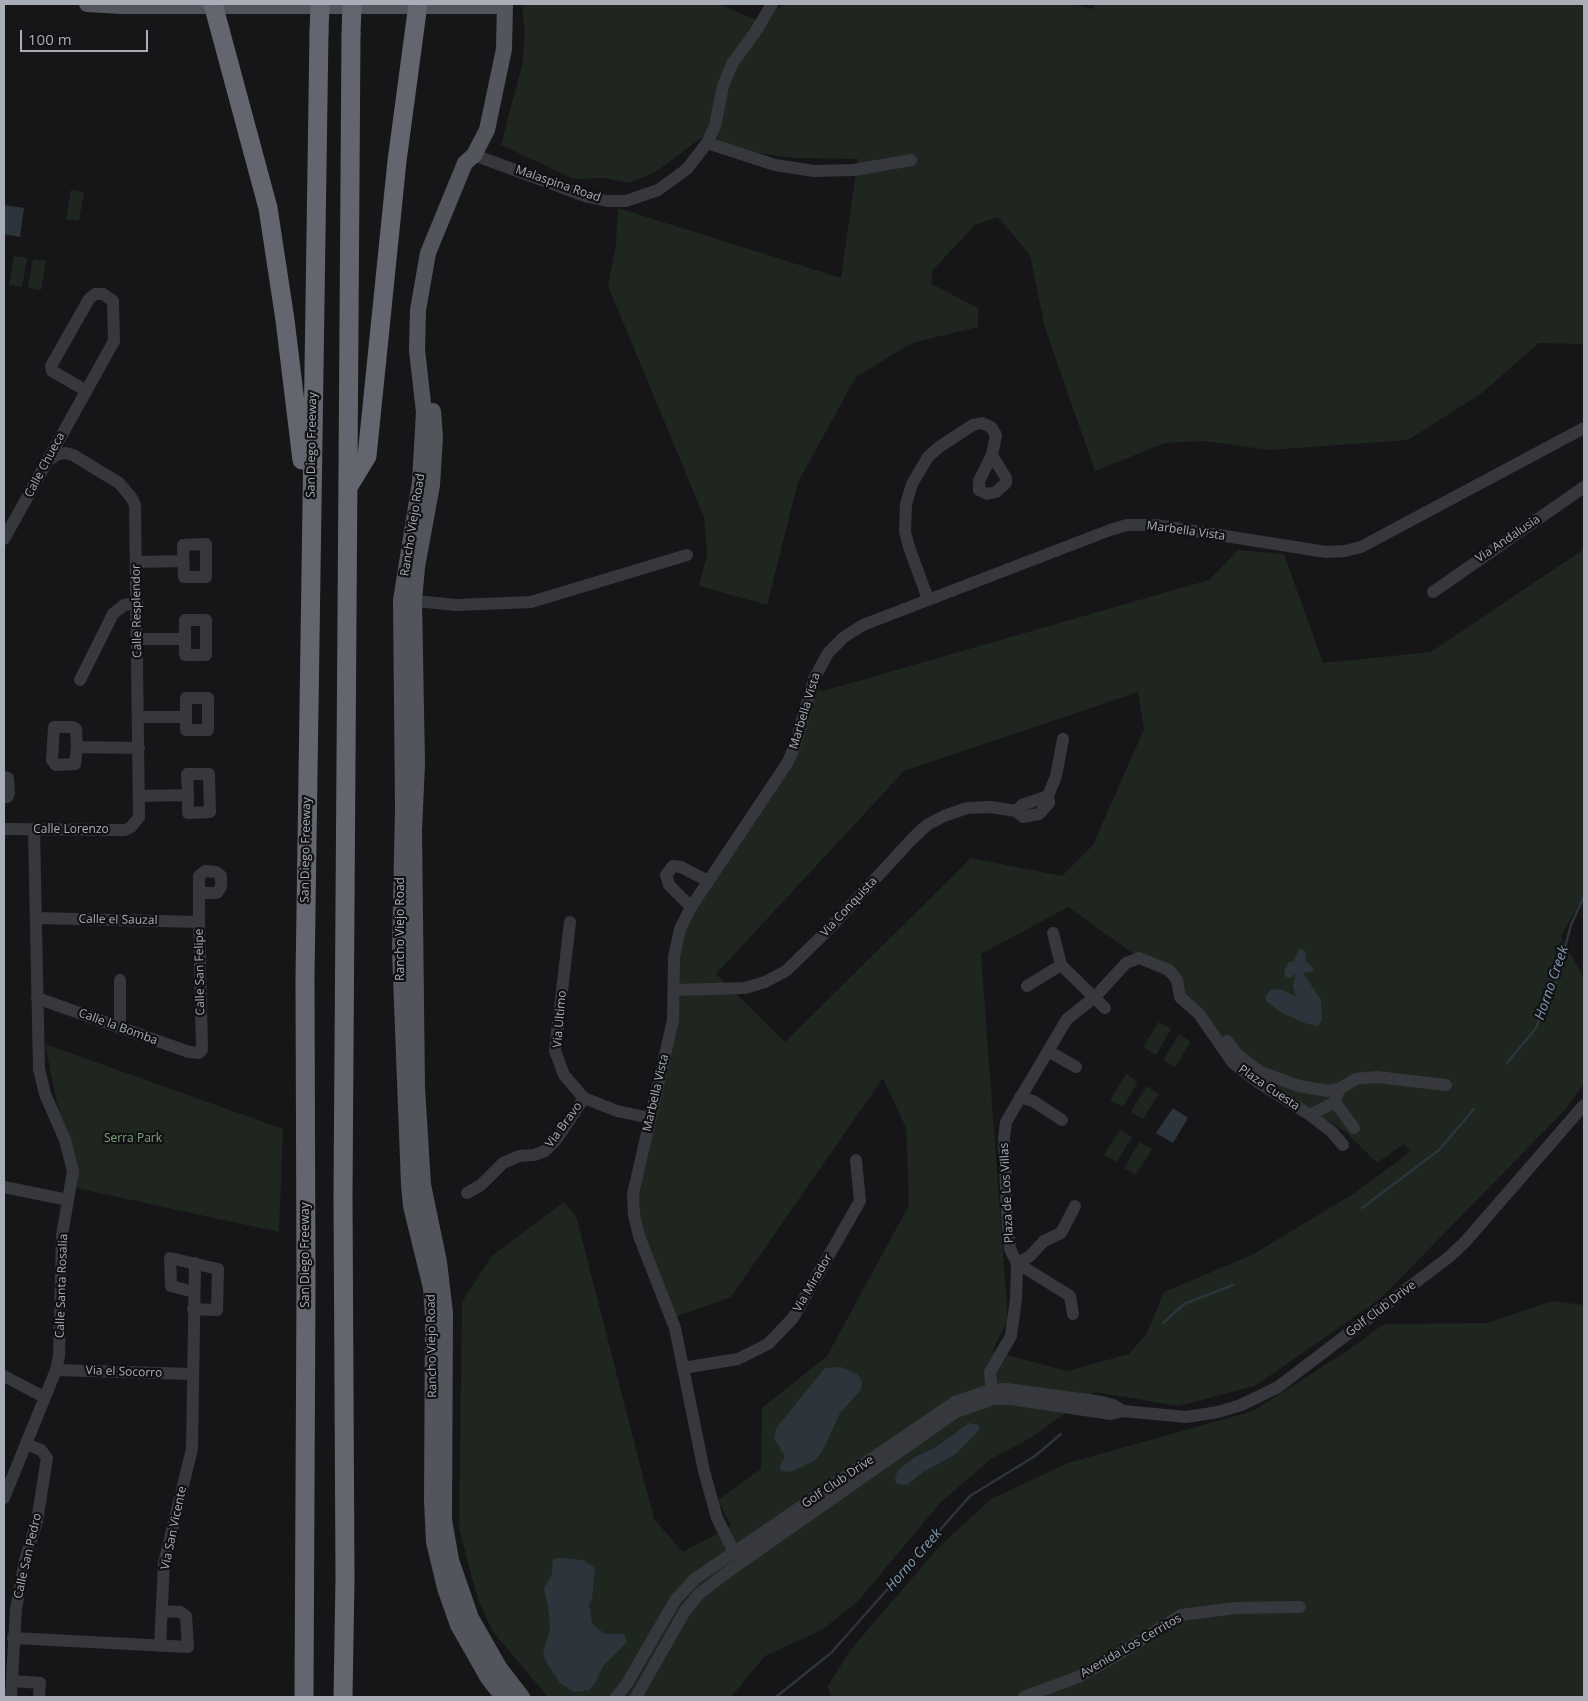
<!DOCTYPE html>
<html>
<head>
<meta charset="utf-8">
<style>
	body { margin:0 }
	#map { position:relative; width:1588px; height:1701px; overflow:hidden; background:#161618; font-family:"Open Sans",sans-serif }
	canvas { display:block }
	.frame { position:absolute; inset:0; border:5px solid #a8adb8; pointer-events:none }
	.scale { position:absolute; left:20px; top:30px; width:128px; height:22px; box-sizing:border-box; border:2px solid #a8adb8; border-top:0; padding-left:6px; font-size:15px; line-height:18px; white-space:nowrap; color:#a8adb8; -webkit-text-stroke:4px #111113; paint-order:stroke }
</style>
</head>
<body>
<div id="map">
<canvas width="1588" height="1701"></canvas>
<div class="frame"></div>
<div class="scale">100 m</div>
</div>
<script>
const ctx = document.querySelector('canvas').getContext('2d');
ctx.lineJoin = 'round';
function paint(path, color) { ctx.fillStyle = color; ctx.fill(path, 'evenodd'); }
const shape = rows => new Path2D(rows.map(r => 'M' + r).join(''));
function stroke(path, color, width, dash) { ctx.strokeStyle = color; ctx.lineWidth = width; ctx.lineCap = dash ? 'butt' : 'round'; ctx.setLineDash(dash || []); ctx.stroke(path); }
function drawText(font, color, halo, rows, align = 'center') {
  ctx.font = font + ' "Open Sans",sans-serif'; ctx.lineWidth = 4.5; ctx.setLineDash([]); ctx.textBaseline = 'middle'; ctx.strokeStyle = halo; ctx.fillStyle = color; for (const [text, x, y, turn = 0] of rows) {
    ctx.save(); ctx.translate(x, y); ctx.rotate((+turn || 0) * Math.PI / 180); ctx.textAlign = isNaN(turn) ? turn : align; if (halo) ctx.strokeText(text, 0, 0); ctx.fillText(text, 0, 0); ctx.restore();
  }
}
paint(shape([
	[525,4,719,4,759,21,785,4,1070,4,1093,9,1095,4,1584,4,1584,344,1539,343,1482,393,1408,440,1269,450,1204,441,1165,443,1095,471,1045,328,1030,255,998,217,975,225,932,271,932,284,978,308,978,327,912,343,856,377,798,482,767,605,699,586,707,555,704,517,608,286,616,243,618,208,841,278,858,159,795,158,739,150,704,136,657,171,630,183,604,178,574,179,501,145,523,61,525,31,522,8],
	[71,190,84,192,79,221,66,219],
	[14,256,27,258,22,287,9,285],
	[33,259,46,261,41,290,28,288],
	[1584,549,1584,894,1561,937,1584,978,1584,1083,1565,1110,1380,1299,1255,1386,1178,1406,1095,1392,1032,1437,991,1459,940,1503,858,1601,822,1630,765,1656,731,1697,548,1697,493,1632,478,1600,459,1528,462,1302,491,1257,564,1202,576,1216,654,1519,683,1552,731,1526,718,1500,761,1469,762,1408,827,1356,909,1205,906,1128,883,1078,731,1297,672,1318,634,1215,673,1020,677,936,788,762,811,687,823,691,1209,580,1238,550,1284,554,1323,663,1431,652],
	[1138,692,1144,729,1093,845,1062,876,971,858,785,1042,716,974,904,771],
	[1068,907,1170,980,1239,1062,1347,1133,1377,1163,1404,1144,1410,1152,1356,1192,1252,1255,1164,1292,1147,1333,1129,1354,1067,1371,992,1351,1008,1320,981,954],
	[1159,1022,1171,1029,1156,1055,1143,1047],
	[1179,1034,1191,1042,1175,1067,1163,1060],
	[45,1044,283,1129,279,1232,76,1188,75,1154,57,1103],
	[1126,1074,1138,1082,1123,1107,1110,1100],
	[1146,1086,1159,1094,1143,1119,1131,1112],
	[1120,1129,1132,1137,1117,1162,1104,1155],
	[1139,1142,1152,1149,1136,1175,1124,1168],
	[1552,1301,1584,1305,1584,1697,827,1697,831,1694,827,1687,852,1648,939,1547,991,1499,1068,1463,1253,1411,1347,1351,1384,1324,1487,1323]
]), '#1e261f');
paint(shape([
	[4,205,24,208,20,237,4,234],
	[1302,949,1305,951,1306,962,1314,968,1311,972,1303,973,1321,1000,1322,1020,1318,1026,1307,1024,1282,1013,1266,1001,1265,996,1271,990,1280,989,1296,997,1293,986,1296,974,1290,978,1286,977,1284,971,1288,963,1294,961,1299,950],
	[1173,1108,1188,1118,1173,1143,1156,1133],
	[841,1367,858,1375,862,1381,861,1390,840,1413,822,1452,814,1461,791,1472,781,1471,780,1466,785,1456,774,1438,777,1427,825,1368],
	[969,1423,978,1425,980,1429,956,1454,923,1472,907,1485,897,1484,895,1478,898,1470,915,1457,936,1447],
	[559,1558,583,1560,595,1568,592,1599,589,1604,592,1624,605,1634,624,1634,627,1642,603,1666,595,1683,589,1690,581,1691,574,1692,560,1683,545,1660,543,1653,550,1630,549,1613,544,1588,552,1574,553,1559]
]), '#2c353c');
stroke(shape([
	[1507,1063,1536,1028,1556,981,1571,925,1584,896],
	[1362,1208,1439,1150,1474,1109],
	[1163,1323,1184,1304,1233,1285],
	[776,1697,831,1653,970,1496,1035,1456,1061,1434]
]), '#2c353c', 2.5);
stroke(shape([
	[707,143,775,165,814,171,854,170,911,160],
	[474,155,588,197,607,201,626,201,658,190,687,169,707,143,715,126,723,86,732,64,756,31,772,4],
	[4,539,114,341,113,301,103,294,95,294,89,299,51,366,52,371,85,390],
	[206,544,206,577,184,577,183,545,206,544],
	[136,562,183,561],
	[1433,592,1584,487],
	[928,599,909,547,905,532,906,504,912,484,928,457,939,447,973,425,982,423,991,427,996,435,992,455,979,481,979,490,987,494,996,492,1006,483,1006,478,992,455],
	[406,600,456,605,531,602,687,555],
	[137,639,185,639,185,620,206,620,206,655,185,655,185,639],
	[80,680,113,614,124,605,137,603],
	[139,717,186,717,186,698,208,698,208,730,186,730,186,717],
	[77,747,76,729,73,727,54,727,52,760,56,765,75,764,77,747,139,748],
	[4,777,8,778,9,793,7,797,4,797],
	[139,796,188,795,187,774,209,774,210,812,188,813,188,795],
	[1016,811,1022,805,1048,796],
	[4,829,125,830,131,827,139,817,135,505,131,497,119,483,73,455,65,453,56,455,49,460],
	[691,907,669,885,666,875,673,866,681,867,708,881],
	[36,918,199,922],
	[570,922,555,1051,564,1075,584,1098,617,1111,650,1118],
	[1053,933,1061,965],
	[1027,986,1061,965,1105,1008],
	[675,990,745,988,765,982,786,971,829,929,912,839,927,825,944,816,967,808,991,807,1016,811,1023,817,1039,814,1049,803,1048,796,1056,776,1063,739],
	[37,998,189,1052,199,1053,202,1050,199,922,199,876,205,871,216,872,221,876,221,887,217,893,204,893,199,889],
	[120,1028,120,980],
	[1227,1041,1237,1054,1260,1072,1299,1086,1328,1091,1339,1089,1356,1079,1377,1077,1446,1085],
	[1048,1051,1076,1067],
	[1020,1097,1033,1101,1062,1120],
	[1335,1102,1354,1128],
	[1310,1115,1335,1102,1339,1089],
	[4,1187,68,1200],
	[467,1193,481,1185,503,1163,519,1156,534,1155,545,1151,556,1140,584,1098],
	[1017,1263,1030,1256,1044,1241,1061,1233,1075,1206],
	[1017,1263,1070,1296,1073,1314],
	[193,1309,217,1310,218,1269,170,1258,171,1286,194,1292],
	[683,1368,738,1359,768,1344,793,1318,860,1201,856,1160],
	[56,1370,192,1374],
	[4,1376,44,1397],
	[993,1399,990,1372,1011,1336,1016,1299,1017,1263,1010,1249,1007,1214,1004,1138,1006,1122,1067,1019,1095,997,1126,963,1139,958,1169,970,1177,980,1180,997,1199,1014,1233,1063,1259,1083,1310,1115,1332,1132,1343,1145],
	[4,1498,56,1370,59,1356,62,1235,73,1171,65,1140,45,1094,39,1069,34,830],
	[742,1562,734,1552,717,1518,704,1471,675,1328,639,1236,634,1215,633,1194,673,1020,674,957,680,929,691,907,788,762,795,745,814,679,828,653,844,637,863,625,1110,530,1127,525,1156,525,1326,552,1345,551,1361,547,1584,428],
	[13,1638,188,1647,186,1616,180,1612,162,1611],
	[160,1646,164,1563,192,1449,195,1263],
	[12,1681,40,1683,39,1697],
	[11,1697,16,1609,25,1560,37,1521,47,1458,41,1450,26,1444],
	[616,1697,626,1685,676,1599,696,1578,955,1402,990,1390,1007,1389,1102,1402,1113,1405,1123,1411],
	[636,1697,685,1611,698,1595,726,1573,956,1412,993,1399,1011,1399,1111,1414,1123,1411,1186,1417,1218,1412,1241,1405,1278,1387,1449,1257,1465,1242,1584,1105],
	[1024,1697,1078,1677,1116,1656,1181,1615,1235,1608,1300,1607]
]), '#37383d', 12);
stroke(shape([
	[87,4,121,6,505,6],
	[433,411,435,437,432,485,417,567,414,601,417,764,414,831,417,1088,423,1185,439,1262,445,1313,444,1520,451,1560,471,1618,499,1667,522,1697],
	[503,1697,488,1678,458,1625,445,1588,434,1542,432,1501,433,1317,431,1288,411,1206,409,1185,400,952,403,808,401,600,420,482,424,412,417,350,418,310,428,253,465,163,474,155,487,130,504,49,505,4]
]), '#53555c', 16);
stroke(shape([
	[213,4,268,208,285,320,302,460],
	[350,484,367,456,397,161,418,4],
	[304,1697,306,1285,305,978,319,32],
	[343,1697,345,1579,343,1194,351,34]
]), '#63666e', 19);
stroke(shape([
	[319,32,320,4],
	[351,34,352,4]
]), '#63666e', 19);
drawText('12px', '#a8adb8', '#111113', [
	["Malaspina Road",558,184,19],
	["San Diego Freeway",312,445,-89],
	["Calle Chueca",45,465,-62],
	["Rancho Viejo Road",413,525,-81],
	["Marbella Vista",1186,531,8],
	["Via Andalusia",1508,539,-34],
	["Calle Resplendor",137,611,-91],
	["Marbella Vista",805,711,-73],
	["Calle Lorenzo",71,830],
	["San Diego Freeway",306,850,-89],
	["Via Conquista",849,907,-47],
	["Calle el Sauzal",118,920,1],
	["Rancho Viejo Road",401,929,-90],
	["Calle San Felipe",200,972,-91],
	["Via Ultimo",560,1019,-85],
	["Calle la Bomba",118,1027,20],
	["Plaza Cuesta",1269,1088,34],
	["Marbella Vista",656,1093,-77],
	["Via Bravo",564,1125,-54],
	["Plaza de Los Villas",1007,1193,-93],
	["San Diego Freeway",306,1255,-90],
	["Via Mirador",813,1283,-60],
	["Calle Santa Rosalia",62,1286,-88],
	["Golf Club Drive",1381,1309,-37],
	["Rancho Viejo Road",432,1346,-91],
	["Via el Socorro",124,1372,2],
	["Golf Club Drive",838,1482,-34],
	["Via San Vicente",174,1528,-78],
	["Calle San Pedro",28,1556,-77],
	["Avenida Los Cerritos",1131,1646,-30]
]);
drawText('12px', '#7fa381', '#111113', [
	["Serra Park",133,1139]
]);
drawText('italic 14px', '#7f9bb3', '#111113', [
	["Horno Creek",1552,983,-71],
	["Horno Creek",914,1560,-49]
]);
</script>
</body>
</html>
